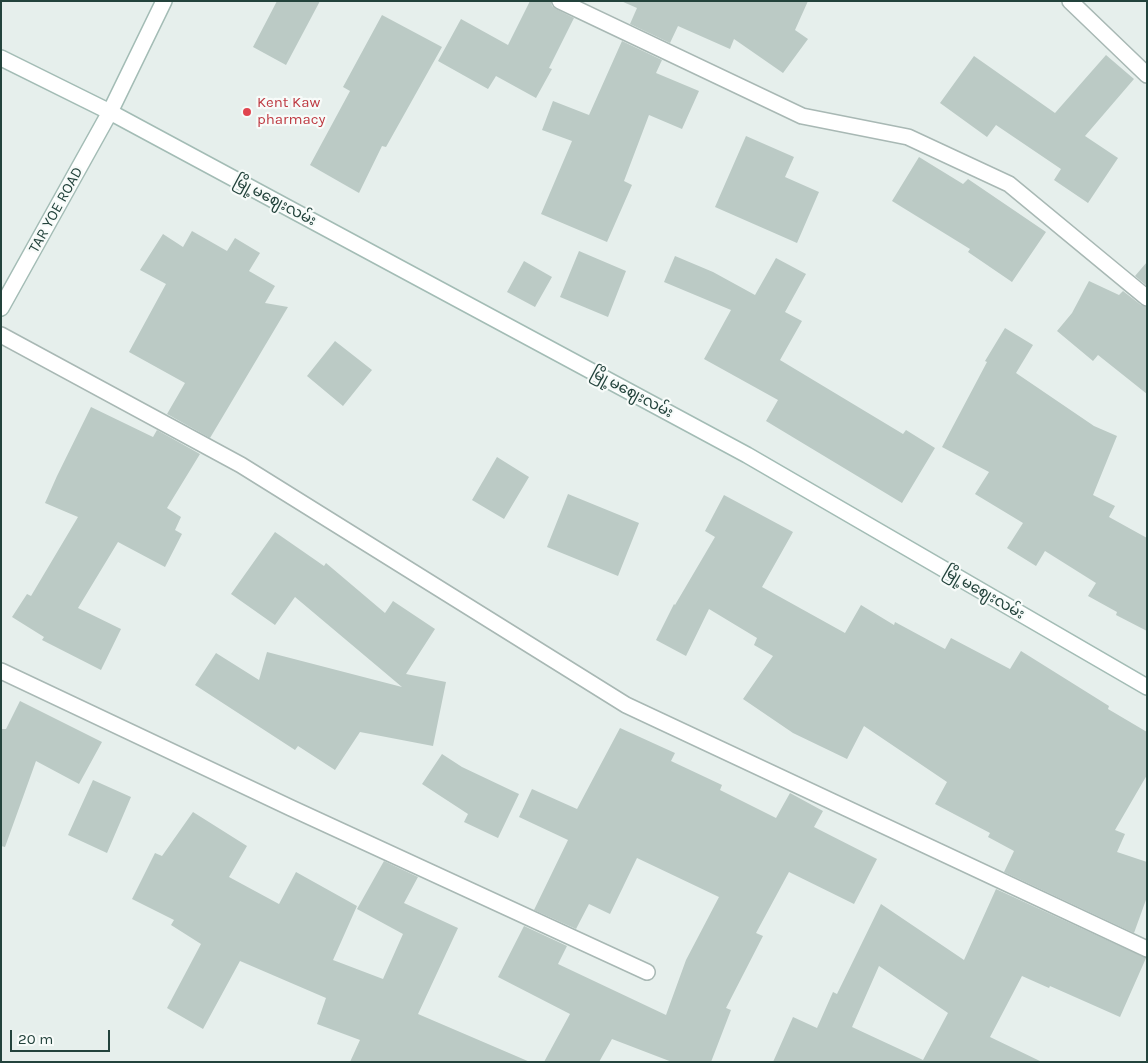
<!DOCTYPE html>
<html>
<head>
<meta charset="utf-8">
<style>
	body { margin:0 }
	#map { position:relative; width:1148px; height:1063px; overflow:hidden; background:#e6efec; font-family:Karla,sans-serif }
	canvas { display:block }
	.frame { position:absolute; inset:0; border:2px solid #23433c; pointer-events:none }
	.scale { position:absolute; left:10px; top:1030px; width:100px; height:22px; box-sizing:border-box; border:2px solid #23433c; border-top:0; padding-left:6px; font-size:15px; line-height:18px; white-space:nowrap; color:#23433c; -webkit-text-stroke:4px #f7fbf9; paint-order:stroke }
</style>
</head>
<body>
<div id="map">
<canvas width="1148" height="1063"></canvas>
<div class="frame"></div>
<div class="scale">20 m</div>
</div>
<script>
const ctx = document.querySelector('canvas').getContext('2d');
ctx.lineJoin = 'round';
function paint(path, color) { ctx.fillStyle = color; ctx.fill(path, 'evenodd'); }
const shape = rows => new Path2D(rows.map(r => 'M' + r).join(''));
function stroke(path, color, width, dash) { ctx.strokeStyle = color; ctx.lineWidth = width; ctx.lineCap = dash ? 'butt' : 'round'; ctx.setLineDash(dash || []); ctx.stroke(path); }
function drawText(font, color, halo, rows, align = 'center') {
  ctx.font = font + ' Karla,"Noto Sans Myanmar",sans-serif'; ctx.lineWidth = 4.5; ctx.setLineDash([]); ctx.textBaseline = 'middle'; ctx.strokeStyle = halo; ctx.fillStyle = color; for (const [text, x, y, turn = 0] of rows) {
    ctx.save(); ctx.translate(x, y); ctx.rotate((+turn || 0) * Math.PI / 180); ctx.textAlign = isNaN(turn) ? turn : align; if (halo) ctx.strokeText(text, 0, 0); ctx.fillText(text, 0, 0); ctx.restore();
  }
}
paint(shape([
	[277,1,320,1,286,65,253,47],
	[530,1,551,1,552,6,556,9,574,18,549,68,552,69,536,98,496,76,488,89,438,61,461,19,508,45],
	[621,1,808,1,795,30,808,39,783,73,734,39,730,49,678,26,670,43,630,24,637,8],
	[382,15,442,47,386,147,382,146,359,193,310,165,350,91,343,87],
	[622,41,662,60,656,73,699,91,682,129,649,115,624,181,632,185,607,242,541,214,572,141,542,130,553,101,589,115],
	[1106,55,1134,79,1085,136,1118,158,1088,203,1054,180,1061,169,996,125,987,137,940,103,974,56,1055,113],
	[746,136,794,157,785,177,819,192,797,243,715,207],
	[919,157,963,184,968,179,1046,232,1012,282,968,252,970,249,892,201],
	[192,231,227,251,235,238,260,253,249,271,275,286,265,303,288,307,210,438,167,414,185,383,129,352,166,284,140,270,163,234,183,247],
	[579,251,626,271,608,317,560,297],
	[675,256,713,272,755,295,776,258,806,274,785,312,802,321,780,360,903,434,906,430,935,448,902,503,766,421,778,400,704,359,731,310,664,282],
	[524,261,552,277,535,307,507,292],
	[1147,262,1147,286,1135,276],
	[1089,281,1119,295,1123,291,1141,305,1147,307,1147,394,1098,355,1093,361,1057,331,1072,313],
	[1005,328,1033,345,1016,373,1094,426,1117,436,1093,495,1115,506,1109,517,1147,538,1147,631,1116,615,1117,612,1088,596,1096,583,1045,551,1036,566,1007,548,1023,523,975,494,989,472,942,447,987,362,985,361],
	[335,341,372,370,343,406,307,376],
	[91,407,153,437,157,430,200,454,167,508,181,517,175,530,182,534,165,567,118,542,78,608,121,629,101,670,42,640,44,637,12,617,27,594,31,596,78,517,45,503,57,476],
	[497,457,529,477,504,519,472,500],
	[568,494,639,523,618,576,547,547],
	[724,495,793,532,762,587,845,633,861,605,894,625,895,622,945,649,951,638,1010,669,1021,651,1109,706,1108,709,1147,732,1147,775,1115,830,1125,834,1117,852,1147,862,1147,897,1134,933,1004,872,1014,851,988,837,990,833,935,804,947,782,864,726,847,759,793,733,743,699,773,656,754,645,757,638,709,609,686,656,656,640,674,604,675,605,715,537,705,531],
	[275,532,324,566,326,563,385,613,393,601,435,629,406,674,446,682,433,746,360,732,335,770,298,746,295,750,195,685,216,653,259,680,267,652,402,687,295,597,275,625,231,594],
	[20,701,102,742,79,784,36,761,5,847,1,846,1,729,6,729],
	[620,728,675,753,671,761,722,785,720,790,776,818,790,793,823,811,814,827,877,859,854,904,789,872,756,933,763,936,726,1008,731,1010,711,1062,672,1062,612,1039,599,1062,544,1062,570,1014,498,977,524,926,567,946,558,964,666,1015,686,960,719,897,637,858,610,914,589,904,576,929,534,910,568,840,519,817,532,789,577,809],
	[442,754,462,767,519,794,498,838,464,822,468,814,422,784],
	[93,780,131,797,107,853,68,835],
	[193,812,247,846,229,877,279,904,296,872,357,906,333,960,383,979,403,934,357,909,384,861,418,877,404,903,458,928,418,1014,530,1062,350,1062,360,1040,317,1024,326,998,240,961,203,1029,167,1008,201,944,171,925,174,920,132,899,155,853,162,856],
	[996,889,1146,958,1120,1017,1050,986,1049,988,1022,976,990,1037,1042,1062,773,1062,793,1017,817,1028,833,992,837,994,881,904,964,960],
	[879,966,948,1013,923,1060,852,1027]
]), '#bbcac5');
const street = shape([
	[560,1,802,116,908,137,1009,184,1147,298],
	[1070,1,1147,75],
	[1,335,241,465,626,705,1147,949],
	[1,671,291,808,647,972]
]);
const secondary = shape([
	[1,58,110,112,747,455,1147,687],
	[1,308,110,112,164,1]
]);
stroke(street, '#a8b8b4', 18);
stroke(secondary, '#a3bcb5', 18);
stroke(street, '#fff', 15);
stroke(secondary, '#fff', 15);
for (const [x, y, r, color] of [
	[247,112,5,"#e0444e"]
]) { const dot = new Path2D(); dot.arc(x, y, r, 0, 2 * Math.PI); ctx.fillStyle = color; ctx.fill(dot); stroke(dot, '#f7fbf9', 2); }
drawText('15px', '#be3a42', '#f7fbf9', [
	["Kent Kaw",257,103],
	["pharmacy",257,120]
], 'left');
drawText('15px', '#23433c', '#f7fbf9', [
	["မြို့မဈေးလမ်း",275,201,28],
	["TAR YOE ROAD",56,210,-61],
	["မြို့မဈေးလမ်း",632,393,28],
	["မြို့မဈေးလမ်း",984,593,30]
]);
</script>
</body>
</html>
